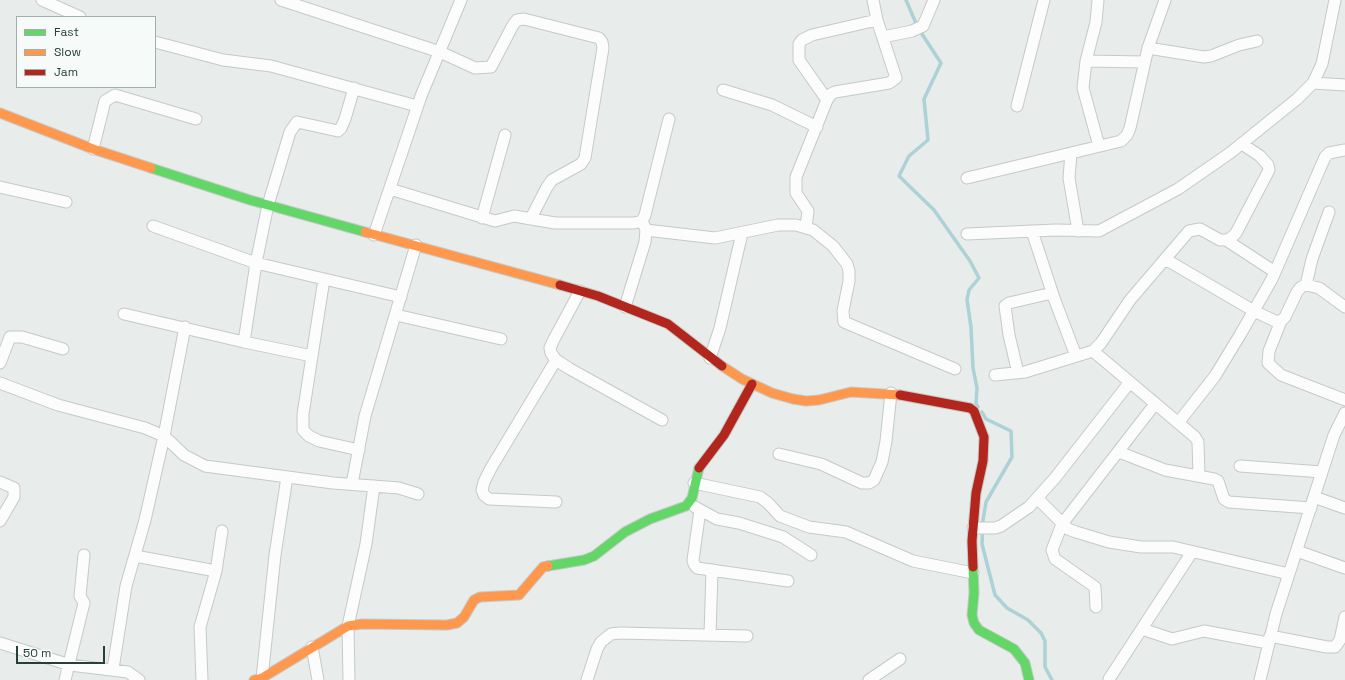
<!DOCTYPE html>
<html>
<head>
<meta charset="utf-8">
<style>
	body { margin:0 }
	#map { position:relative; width:1345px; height:680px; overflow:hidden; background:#e8ecea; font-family:"Space Grotesk",sans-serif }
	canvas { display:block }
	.legend { position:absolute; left:16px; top:16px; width:140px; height:72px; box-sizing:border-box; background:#f6faf8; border:1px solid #a3afab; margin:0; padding:5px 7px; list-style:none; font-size:12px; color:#263f37 }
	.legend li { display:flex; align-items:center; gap:8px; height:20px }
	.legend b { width:20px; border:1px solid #a3afab }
	.scale { position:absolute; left:16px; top:646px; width:89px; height:18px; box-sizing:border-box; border:2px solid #263f37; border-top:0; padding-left:5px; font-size:12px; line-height:14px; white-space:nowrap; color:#263f37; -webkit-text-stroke:3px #f6faf8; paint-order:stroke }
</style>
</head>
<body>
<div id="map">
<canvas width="1345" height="680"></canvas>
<ul class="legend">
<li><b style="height:5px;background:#63d668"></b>Fast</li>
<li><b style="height:5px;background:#ff974d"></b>Slow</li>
<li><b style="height:5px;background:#b3261e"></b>Jam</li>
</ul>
<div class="scale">50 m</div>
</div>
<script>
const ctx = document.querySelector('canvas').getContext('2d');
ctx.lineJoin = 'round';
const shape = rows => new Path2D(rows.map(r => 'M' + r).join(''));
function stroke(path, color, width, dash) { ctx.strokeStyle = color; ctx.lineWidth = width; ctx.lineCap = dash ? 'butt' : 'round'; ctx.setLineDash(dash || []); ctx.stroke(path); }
stroke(shape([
	[906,0,918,28,941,63,924,99,928,140,909,156,899,176,934,210,970,261,979,278,969,290,967,300,971,327,973,368,977,388,976,404,978,407],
	[982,412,986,419,1011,431,1012,457,986,502,983,520,982,544,995,595,1007,608,1028,620,1041,633,1045,641,1045,667,1052,680]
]), '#acd2d7', 3.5);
const street = shape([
	[42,0,80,17],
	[281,0,440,52,475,68,491,67,513,25,517,20,524,19,599,38,602,42,603,48,585,158,581,164,552,180,547,187,531,218],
	[1098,0,1096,22,1086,61,1083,88,1099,146],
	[883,37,912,31,923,26,934,0],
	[155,42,223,60,271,66,417,106],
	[1148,48,1204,57,1211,56,1239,45,1257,41],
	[1086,61,1145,62],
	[1313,83,1345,85],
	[723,90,772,105,817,127],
	[827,100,799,60,799,44,802,40,812,35,877,20],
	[1017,106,1044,0],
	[93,149,105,101,115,95,196,119],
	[1071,153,1069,178,1078,231],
	[967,178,1121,141,1127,135,1130,128,1148,48,1165,0],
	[0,187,66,202],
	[390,189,495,221,514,216,555,223,634,223,642,221,645,215,669,119],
	[482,218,505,135],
	[153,226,256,263,401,297],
	[806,227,808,211,796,193,796,177,827,100,831,94,835,92,889,83,896,78,877,20,873,0],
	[646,230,715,238,778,225,796,225,813,230,833,246,847,264,849,271,849,281,843,311,844,322,955,369],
	[1032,231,1054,298,1076,356],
	[967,234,1056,230,1099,231,1178,189,1230,153,1297,99,1313,83,1322,64,1335,0],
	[374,235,421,96,461,0],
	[1226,240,1275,272],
	[1165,259,1254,311,1275,321,1281,321,1285,317,1297,292,1301,287,1306,285,1319,288,1345,307],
	[324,279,303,414,303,430,309,436,319,441,359,450],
	[1306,285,1312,259,1329,212],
	[580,291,553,341,550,348,551,353,556,360,570,369,662,420],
	[625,307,645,242,646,230,644,225],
	[124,314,244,342,312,356],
	[396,315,501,339],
	[1281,321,1269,351,1268,363,1281,375,1345,400],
	[244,342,256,263,268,205,290,132,297,122,338,131,341,128,345,119,354,88],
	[1093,351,1195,437,1198,442,1199,476],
	[710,358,720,328,742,233],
	[556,360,491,468,484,482,482,490,484,495,489,499,556,502],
	[0,363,10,337,22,337,63,349],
	[1018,373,1009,335,1005,306,1009,303,1052,293],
	[995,375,1025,372,1093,351,1101,343,1130,300,1189,231,1200,229,1220,240,1226,240,1231,238,1236,233,1269,170,1268,165,1260,156,1242,144],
	[0,383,58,405,145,428,164,436,184,455,205,466,333,483,399,488,418,494],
	[1178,423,1215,376,1240,335,1272,279,1325,157,1329,153,1345,150],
	[1119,452,1165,470,1214,479,1218,481,1224,499,1229,502,1311,508],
	[779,454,821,464,862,483,869,483,874,480,882,462,886,441,891,393],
	[1240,466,1322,472],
	[0,482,14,488,14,497,0,521],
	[694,483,760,497,768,503,780,516,809,527,846,532,913,561,973,573],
	[352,484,365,416,416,245],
	[1314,497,1345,508],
	[1037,498,1068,529,1076,532,1109,542,1141,547,1173,547,1289,574],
	[695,507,717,519,739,523,783,537,811,555],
	[700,510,693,560,694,564,697,568,788,581],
	[973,528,995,528,1001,526,1029,507,1055,478,1130,382],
	[1297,551,1345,568],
	[135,556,216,571],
	[1096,607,1095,587,1055,559,1052,550,1062,524,1155,404],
	[1142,629,1172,639,1204,631,1268,643],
	[710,635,712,570],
	[1270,636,1327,647,1335,647,1340,640,1345,617],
	[0,643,70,665,128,672,139,680],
	[312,647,318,680],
	[113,669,126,586,145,520,164,436,185,327],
	[262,678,275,555,287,477],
	[1109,679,1192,552],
	[65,680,84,603,80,596,84,555],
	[202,680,200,627,216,571,222,531],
	[349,680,348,626,366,544,374,486],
	[587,680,597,649,601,642,611,634,620,633,747,636],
	[869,680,900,659],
	[1260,680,1276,614,1334,435,1345,413]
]);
const fast = shape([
	[151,168,250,200,365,232],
	[548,566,584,560,594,556,625,532,650,519,686,506,692,498,699,468],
	[973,567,974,593,972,615,974,623,979,630,1014,649,1025,663,1029,680]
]);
const slow = shape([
	[0,113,93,149,151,168],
	[365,232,560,285],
	[722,366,742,379,772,393,793,399,806,401,819,400,851,392,900,395],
	[254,680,262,678,348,626,362,624,447,625,457,623,464,617,474,600,480,597,519,595,543,567,548,566]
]);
const jam = shape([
	[560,285,598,296,668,324,722,366],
	[900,395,970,408,974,411,984,437,983,461,976,493,972,541,973,567],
	[699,468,724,435,752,384]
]);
stroke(street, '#c5c9c7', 13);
stroke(fast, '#c4c9c7', 11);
stroke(slow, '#c4c9c7', 11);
stroke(jam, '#c4c9c7', 11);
stroke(street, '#fcfcfc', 11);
stroke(fast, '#63d668', 9);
stroke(slow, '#ff974d', 9);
stroke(jam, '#b3261e', 9);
</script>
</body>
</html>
